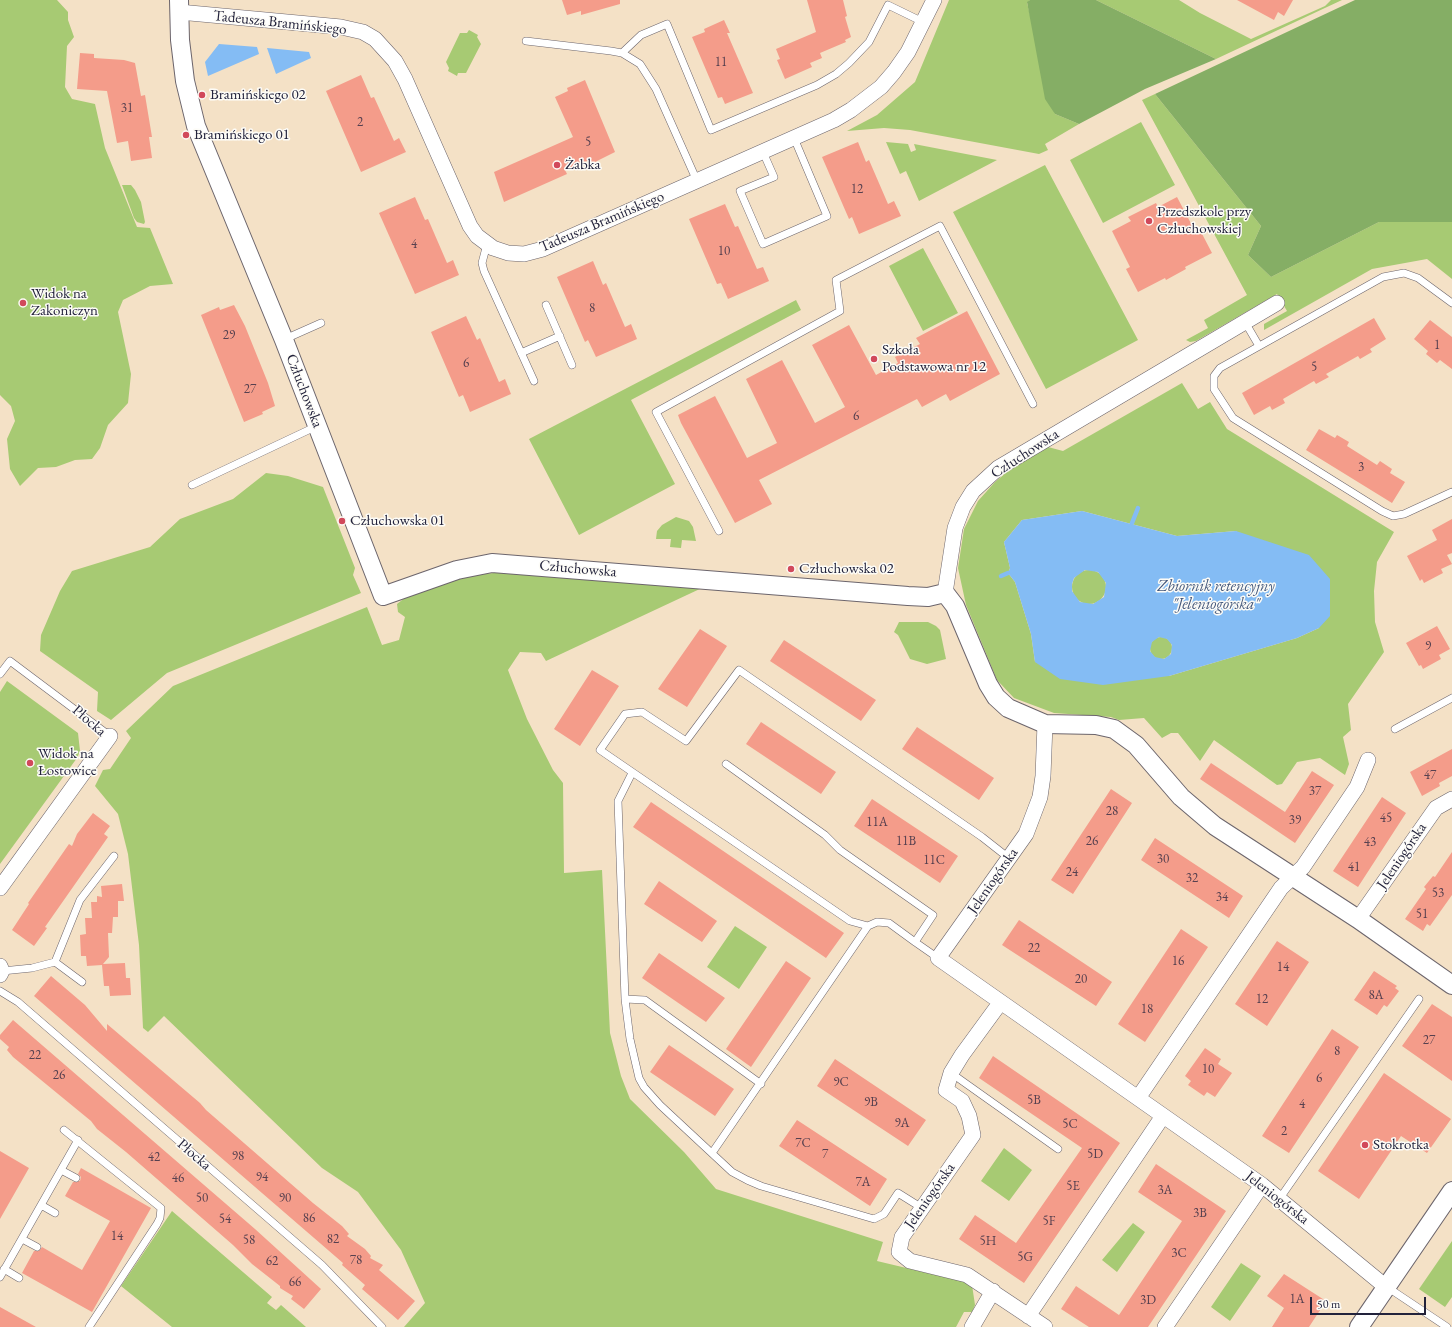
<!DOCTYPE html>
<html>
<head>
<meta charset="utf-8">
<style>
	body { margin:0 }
	#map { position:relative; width:1452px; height:1327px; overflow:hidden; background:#f4e1c6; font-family:"EB Garamond",serif }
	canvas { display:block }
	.scale { position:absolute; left:1310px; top:1297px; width:116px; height:18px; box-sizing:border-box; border:2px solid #22223b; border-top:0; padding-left:5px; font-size:12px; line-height:14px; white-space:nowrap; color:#22223b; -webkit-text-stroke:3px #fdfcf7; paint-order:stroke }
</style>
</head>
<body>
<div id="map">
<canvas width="1452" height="1327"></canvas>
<div class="scale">50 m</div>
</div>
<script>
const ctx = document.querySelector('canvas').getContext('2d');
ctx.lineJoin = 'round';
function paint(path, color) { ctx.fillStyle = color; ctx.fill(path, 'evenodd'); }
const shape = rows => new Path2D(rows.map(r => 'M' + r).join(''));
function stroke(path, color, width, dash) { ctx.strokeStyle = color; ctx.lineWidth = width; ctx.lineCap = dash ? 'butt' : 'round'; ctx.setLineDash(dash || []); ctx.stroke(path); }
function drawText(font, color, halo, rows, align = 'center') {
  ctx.font = font + ' "EB Garamond",serif'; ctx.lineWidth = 3; ctx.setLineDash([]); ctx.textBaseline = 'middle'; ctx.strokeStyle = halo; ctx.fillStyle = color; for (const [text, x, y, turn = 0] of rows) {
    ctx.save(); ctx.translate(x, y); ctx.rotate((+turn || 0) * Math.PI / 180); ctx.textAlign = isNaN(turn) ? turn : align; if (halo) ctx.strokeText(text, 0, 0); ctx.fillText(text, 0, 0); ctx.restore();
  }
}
paint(shape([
	[0,0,57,0,68,12,68,20,74,37,67,46,65,87,72,99,95,104,105,148,137,227,150,228,173,284,150,286,123,300,118,312,131,374,128,403,108,425,100,448,92,459,75,460,56,467,38,468,20,486,10,469,7,439,15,421,11,406,0,395],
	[949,0,1030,0,1027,3,1055,114,1079,124,1045,144,1048,150,1039,154,910,130,884,128,847,131,877,115,915,82],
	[1096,0,1179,0,1200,13,1251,39,1325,6,1331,0,1342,0,1216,59],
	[469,30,478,35,477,37,481,44,466,73,458,73,457,76,448,71,449,68,446,62,460,33,467,33],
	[1155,94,1261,226,1248,255,1271,277,1379,222,1452,222,1452,279,1427,259,1372,269,1264,330,1264,324,1287,311,1277,294,1196,341,1190,342,1186,340,1208,328,1204,320,1247,295,1142,100],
	[1141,122,1175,185,1103,223,1070,160],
	[886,142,908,144,911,152,916,150,914,144,997,160,919,201,906,171,900,174],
	[1045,165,1138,340,1046,389,953,212],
	[122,185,131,185,135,190,141,202,145,222,144,224,137,222,134,218],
	[923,248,958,313,923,331,889,266],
	[796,300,801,310,631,400,675,484,579,535,529,439],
	[1182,383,1198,409,1210,402,1227,429,1394,532,1377,562,1374,591,1375,622,1384,652,1348,704,1351,730,1343,737,1349,764,1345,775,1320,758,1297,762,1282,784,1277,785,1214,740,1200,761,1178,733,1171,733,1162,738,1144,718,1119,720,1111,717,1054,713,1014,698,997,680,966,605,958,568,964,529,978,501,995,482,1007,472,1048,447,1063,451],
	[1082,511,1177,536,1236,531,1319,628,1297,638,1169,676,1035,662,1031,634,1015,582,1008,573,1010,568,1004,542,1022,520],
	[266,473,288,476,323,487,355,568,353,575,361,593,167,673,111,720,97,711,98,692,40,651,41,635,60,591,72,571,150,547,180,519,233,499],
	[676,517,689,521,693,527,696,541,682,540,681,548,670,547,671,539,656,539,657,531,662,525],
	'1072 587a17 17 0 1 1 34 0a17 17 0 1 1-34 0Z',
	[502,572,704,587,546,661,541,653,520,652,508,670,527,719,553,770,563,783,564,873,602,870,610,1033,621,1076,630,1099,684,1152,716,1189,883,1242,877,1261,965,1282,972,1285,975,1305,972,1312,964,1312,956,1327,404,1327,425,1303,401,1250,358,1192,322,1168,164,1016,148,1032,143,1028,139,945,128,854,118,814,95,786,103,770,110,769,131,738,126,731,173,686,367,607,382,645,399,640,405,617,398,612,397,604,406,597,468,576],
	[899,622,928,622,936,626,940,630,946,659,927,664,910,659,898,635,894,632],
	'1150 648a11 11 0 1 1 22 0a11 11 0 1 1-22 0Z',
	[7,681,78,733,80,751,77,758,0,864,0,692],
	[735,926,767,947,739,989,707,967],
	[1004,1148,1032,1170,1009,1201,981,1181],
	[172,1211,272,1297,267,1303,276,1310,281,1305,306,1327,172,1327,121,1286],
	[1133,1223,1145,1232,1117,1272,1102,1260],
	[1452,1241,1452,1297,1445,1307,1419,1289],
	[1241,1263,1261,1276,1230,1321,1211,1307]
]), '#a7ca73');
paint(shape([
	[1030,0,1096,0,1216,59,1145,89,1079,124,1055,114,1045,99,1027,2],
	[1355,0,1452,0,1452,222,1379,222,1271,277,1248,255,1261,226,1155,94]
]), '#85ae65');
paint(shape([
	[219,44,257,47,259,54,208,76,205,62],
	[267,48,309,52,311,58,276,74],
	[1082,511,1177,536,1236,531,1309,555,1330,579,1330,616,1319,628,1297,638,1169,676,1103,685,1060,679,1035,662,1031,634,1015,582,1008,573,1010,568,1004,542,1022,520],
	[1085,570,1098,572,1106,583,1104,597,1093,604,1080,602,1072,591,1072,584,1074,578],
	[1159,637,1167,639,1172,645,1171,654,1164,659,1155,657,1150,651,1152,642]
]), '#84bcf4');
stroke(shape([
	[1132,523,1138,508],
	[1001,576,1008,573]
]), '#84bcf4', 4.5);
paint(shape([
	[562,0,620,0,620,4,581,15,581,11,567,15],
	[807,0,843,0,847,16,845,17,851,37,845,40,846,42,820,53,822,58,810,63,812,67,785,79,777,60,780,59,776,49,816,32],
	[1237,0,1293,0,1284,16,1278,12,1274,20],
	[724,20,730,33,727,33,753,93,725,104,722,97,718,98,692,37,705,32,704,29],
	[80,53,94,54,94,58,124,60,135,63,141,96,145,95,152,137,149,137,152,158,131,161,128,141,117,143,107,91,77,89],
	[361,75,371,98,374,97,394,141,399,138,406,152,361,172,326,91],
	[585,80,615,152,591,164,589,160,565,170,567,174,504,202,494,172,573,137,555,97,568,91,567,88],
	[858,142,866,162,869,160,888,204,894,201,901,216,859,234,852,217,849,219,822,157],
	[415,197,425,220,428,219,447,263,453,260,459,275,415,294,379,213],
	[1177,197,1196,233,1200,230,1212,253,1185,267,1186,269,1166,280,1165,278,1138,292,1126,269,1130,267,1112,231,1131,221,1128,217,1156,203,1158,207],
	[725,204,735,227,738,226,757,269,763,267,769,281,728,299,721,283,717,284,689,219],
	[593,261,603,285,606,283,625,327,631,324,637,339,596,357,588,340,585,342,557,277],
	[234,305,245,326,268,383,275,406,262,412,263,414,244,422,201,315,219,307,220,310],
	[967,311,1000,374,950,401,946,394,922,407,917,399,759,480,772,504,735,523,681,423,678,415,715,396,747,458,777,443,746,379,782,360,815,423,845,407,812,345,849,325,876,375,898,363,895,357,920,344,916,338],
	[466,316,477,340,480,338,499,382,505,379,511,394,470,412,463,395,459,397,431,332],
	[1374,318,1386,339,1370,349,1372,352,1360,359,1358,356,1326,374,1329,377,1316,384,1314,381,1283,399,1285,403,1272,410,1270,406,1254,415,1242,393],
	[1430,320,1452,337,1452,369,1440,360,1437,363,1426,354,1428,351,1414,339],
	[1319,429,1335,438,1337,435,1349,442,1347,446,1377,465,1380,461,1392,469,1390,473,1405,482,1392,503,1306,450],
	[1452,519,1452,553,1447,555,1452,564,1441,569,1443,573,1424,583,1422,579,1420,581,1407,556,1437,540,1432,530],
	[1437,626,1450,649,1439,655,1441,659,1423,669,1421,665,1419,666,1406,643],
	[700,629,727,646,687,707,658,689],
	[784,640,876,700,861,721,770,661],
	[592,670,619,686,580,746,554,729],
	[761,722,836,772,821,794,746,744],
	[917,727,994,778,979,800,902,749],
	[1452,749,1452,776,1439,783,1440,786,1422,796,1410,772],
	[1211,763,1285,812,1312,771,1334,785,1295,843,1200,779],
	[1111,789,1132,803,1073,894,1051,880],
	[1382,797,1406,813,1358,887,1333,871],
	[872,799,958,856,940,883,854,826],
	[651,802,844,933,826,958,633,827],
	[93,813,110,826,104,834,108,837,45,927,47,928,34,946,12,930,29,904,28,903,69,844,72,846,77,834],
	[1155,838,1243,896,1229,918,1141,860],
	[1452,852,1452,895,1430,926,1427,924,1423,931,1405,919,1426,889,1424,887,1433,876,1435,877],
	[659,881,717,921,702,942,644,904],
	[122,884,124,901,118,901,118,917,113,917,112,933,108,933,109,957,103,964,125,963,126,978,130,978,131,995,110,996,109,986,104,986,102,965,87,966,86,956,81,956,80,935,86,934,85,918,92,918,91,902,97,902,97,896,102,897,101,886],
	[1019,920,1112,982,1096,1006,1002,945],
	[1181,929,1208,947,1145,1042,1118,1024],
	[1277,941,1309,962,1267,1026,1235,1004],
	[659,953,725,998,706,1022,642,978],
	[786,961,811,978,751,1067,726,1049],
	[1374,971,1397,986,1395,988,1399,991,1387,1007,1384,1005,1377,1015,1354,1000],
	[51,976,85,1005,107,1031,107,1024,200,1103,206,1110,313,1203,342,1226,349,1234,347,1236,365,1249,371,1256,370,1258,383,1265,379,1270,415,1301,398,1320,362,1289,365,1285,342,1265,343,1263,34,996],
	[1432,1004,1452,1017,1452,1081,1402,1046],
	[13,1020,255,1229,321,1289,304,1309,291,1299,293,1296,280,1288,280,1286,252,1264,233,1245,126,1152,97,1129,91,1121,13,1057,7,1050,9,1047,0,1039,0,1035],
	[1332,1029,1359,1047,1289,1153,1262,1136],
	[669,1045,734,1089,715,1116,650,1072],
	[1205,1048,1221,1059,1218,1064,1232,1073,1215,1097,1207,1092,1204,1096,1188,1085,1191,1081,1185,1076],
	[993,1056,1120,1143,1024,1283,959,1239,975,1215,1016,1243,1082,1148,979,1078],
	[835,1059,926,1120,908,1146,817,1086],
	[1384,1073,1451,1119,1427,1153,1401,1136,1359,1199,1318,1171],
	[797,1120,887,1179,870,1206,779,1146],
	[0,1151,29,1168,0,1219],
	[1156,1164,1226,1211,1148,1327,1089,1327,1061,1309,1076,1286,1119,1315,1182,1221,1138,1192],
	[81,1168,151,1208,92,1312,22,1273,34,1251,39,1251,42,1247,82,1270,110,1221,65,1196,73,1182,80,1181,81,1177,78,1174],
	[1284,1274,1326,1301,1309,1327,1272,1327,1284,1308,1267,1296],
	[0,1307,36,1327,0,1327]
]), '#f49c8a');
const service = shape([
	[526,41,611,51,622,53,640,64,656,89,697,181],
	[622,53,641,35,667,24,711,130,817,85,836,74,849,63,869,42,888,5,923,22],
	[763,152,774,177,740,191,763,244,827,216,794,138],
	[487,244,482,263,484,271,534,381],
	[1452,303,1418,278,1404,273,1383,277,1220,368,1214,376,1214,389,1233,418,1382,511,1393,516,1404,514,1452,492],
	[546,305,572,365],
	[1245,322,1259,346],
	[285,339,321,323],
	[521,353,560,336],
	[192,485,317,426],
	[719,531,656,412,840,311,836,280,940,226,1033,404],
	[0,674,10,661,110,736],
	[1395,729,1452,698],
	[726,764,825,835,840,850,933,915,915,942,938,958],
	[632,773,618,801,625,999,630,1039,639,1078,644,1087,660,1105,732,1172,747,1180,761,1186,874,1219,884,1214,898,1193,922,1208],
	[868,926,877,922,889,923,915,942],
	[55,962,82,982],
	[2,971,32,968,55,962,80,900,114,856],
	[0,991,18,1002,322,1265,382,1327],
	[625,999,645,1000,761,1084],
	[951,1073,1058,1149],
	[64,1130,161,1208,160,1218,157,1224,89,1327],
	[712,1153,868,926,850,921,600,750,625,714,642,712,686,741,739,670,982,837,1010,859],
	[61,1170,76,1178],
	[1280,1198,1419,999],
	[41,1205,55,1213],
	[22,1239,37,1247],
	[4,1269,19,1278],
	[0,1277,78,1140],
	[1387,1287,1447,1327]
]);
const minor = shape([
	[179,12,341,27,363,32,375,39,395,61,405,79,470,226,477,236,493,248,508,253,524,254,543,249,834,120,851,110,881,87,894,72,908,52,934,0],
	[945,593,955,528,963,507,973,491,998,468,1277,303],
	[1045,724,1043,776,1040,797,1026,834,938,958,1262,1185,1386,1287],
	[0,888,110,736],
	[1358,919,1436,808,1452,799],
	[0,966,2,971,0,975],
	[1000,1003,962,1055,951,1073,946,1090,962,1101,969,1116,973,1135,902,1237,899,1252,910,1261,967,1275,1045,1327],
	[1138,1098,1281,888,1303,867,1357,787,1368,760],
	[1028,1316,1163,1116],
	[972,1327,993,1291],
	[1165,1327,1262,1185]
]);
const tertiary = shape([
	[179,0,180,40,185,81,196,126,284,340,383,596,457,570,492,563,908,596,928,597,945,593,955,606,988,684,996,697,1008,708,1045,724,1096,725,1114,729,1136,745,1181,797,1215,826,1358,919,1452,985],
	[1359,1327,1452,1191]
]);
stroke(service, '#6c656c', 8);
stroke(minor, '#6c656c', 16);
stroke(tertiary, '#6c656c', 20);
stroke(service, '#fff', 7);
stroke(minor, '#fff', 15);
stroke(tertiary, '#fff', 18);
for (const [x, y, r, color] of [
	[202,95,4,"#d1495b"],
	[186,135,4,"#d1495b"],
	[557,165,4,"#d1495b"],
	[1149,221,4,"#d1495b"],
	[23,303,4,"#d1495b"],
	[874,359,4,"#d1495b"],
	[342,521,4,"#d1495b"],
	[791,569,4,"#d1495b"],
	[30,763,4,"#d1495b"],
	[1365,1145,4,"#d1495b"]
]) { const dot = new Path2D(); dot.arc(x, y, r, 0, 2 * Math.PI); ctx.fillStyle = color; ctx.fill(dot); stroke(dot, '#fdfcf7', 1.5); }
drawText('13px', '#56404f', null, [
	["11",721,62],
	["31",127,108],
	["2",360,122],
	["5",588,142],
	["12",857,189],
	["4",414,244],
	["10",724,251],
	["8",592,308],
	["29",229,335],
	["1",1437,345],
	["6",466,363],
	["5",1314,367],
	["27",250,389],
	["6",856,416],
	["3",1361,467],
	["9",1428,646],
	["47",1430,775],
	["37",1315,791],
	["28",1112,811],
	["45",1386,818],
	["39",1295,820],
	["11A",877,822],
	["11B",906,841],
	["26",1092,841],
	["43",1370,842],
	["30",1163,859],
	["11C",934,860],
	["41",1354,867],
	["24",1072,872],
	["32",1192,878],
	["53",1438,893],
	["34",1222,897],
	["51",1422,914],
	["22",1034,948],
	["16",1178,961],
	["14",1283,967],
	["20",1081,979],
	["8A",1376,995],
	["12",1262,999],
	["18",1147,1009],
	["27",1429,1040],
	["8",1337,1051],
	["22",35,1055],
	["10",1208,1069],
	["26",59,1075],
	["6",1319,1078],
	["9C",841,1082],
	["5B",1034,1100],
	["9B",871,1102],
	["4",1302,1104],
	["9A",902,1123],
	["5C",1070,1124],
	["2",1284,1131],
	["7C",803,1143],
	["7",825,1154],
	["5D",1095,1154],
	["98",238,1156],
	["42",154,1157],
	["94",262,1177],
	["46",178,1178],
	["7A",863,1182],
	["5E",1073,1186],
	["3A",1165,1190],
	["50",202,1198],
	["90",285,1198],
	["3B",1200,1213],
	["86",309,1218],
	["54",225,1219],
	["5F",1049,1221],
	["14",117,1236],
	["82",333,1239],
	["58",249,1240],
	["5H",988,1241],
	["3C",1179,1253],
	["5G",1025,1257],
	["78",356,1260],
	["62",272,1261],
	["66",295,1282],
	["1A",1297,1299],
	["3D",1148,1300]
]);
drawText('15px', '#22223b', '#fdfcf7', [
	["Tadeusza Bramińskiego",280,23,6],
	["Tadeusza Bramińskiego",602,222,-23],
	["Człuchowska",304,391,69],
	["Człuchowska",1025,454,-33],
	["Człuchowska",578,569,5],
	["Płocka",89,721,41],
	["Jeleniogórska",1402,856,-56],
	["Jeleniogórska",993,881,-55],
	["Płocka",194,1155,41],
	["Jeleniogórska",930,1196,-55],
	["Jeleniogórska",1277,1198,38]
]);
drawText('15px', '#22223b', '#fdfcf7', [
	["Bramińskiego 02",210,95],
	["Bramińskiego 01",194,135],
	["Żabka",565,165],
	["Przedszkole przy",1157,212],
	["Człuchowskiej",1157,229],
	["Widok na",31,294],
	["Zakoniczyn",31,311],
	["Szkoła",882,350],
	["Podstawowa nr 12",882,367],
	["Człuchowska 01",350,521],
	["Człuchowska 02",799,569],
	["Widok na",38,754],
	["Łostowice",38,771],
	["Stokrotka",1373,1145]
], 'left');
drawText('italic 16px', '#44587c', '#fdfcf7', [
	["Zbiornik retencyjny",1216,587],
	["\"Jeleniogórska\"",1216,605]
]);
</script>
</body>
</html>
